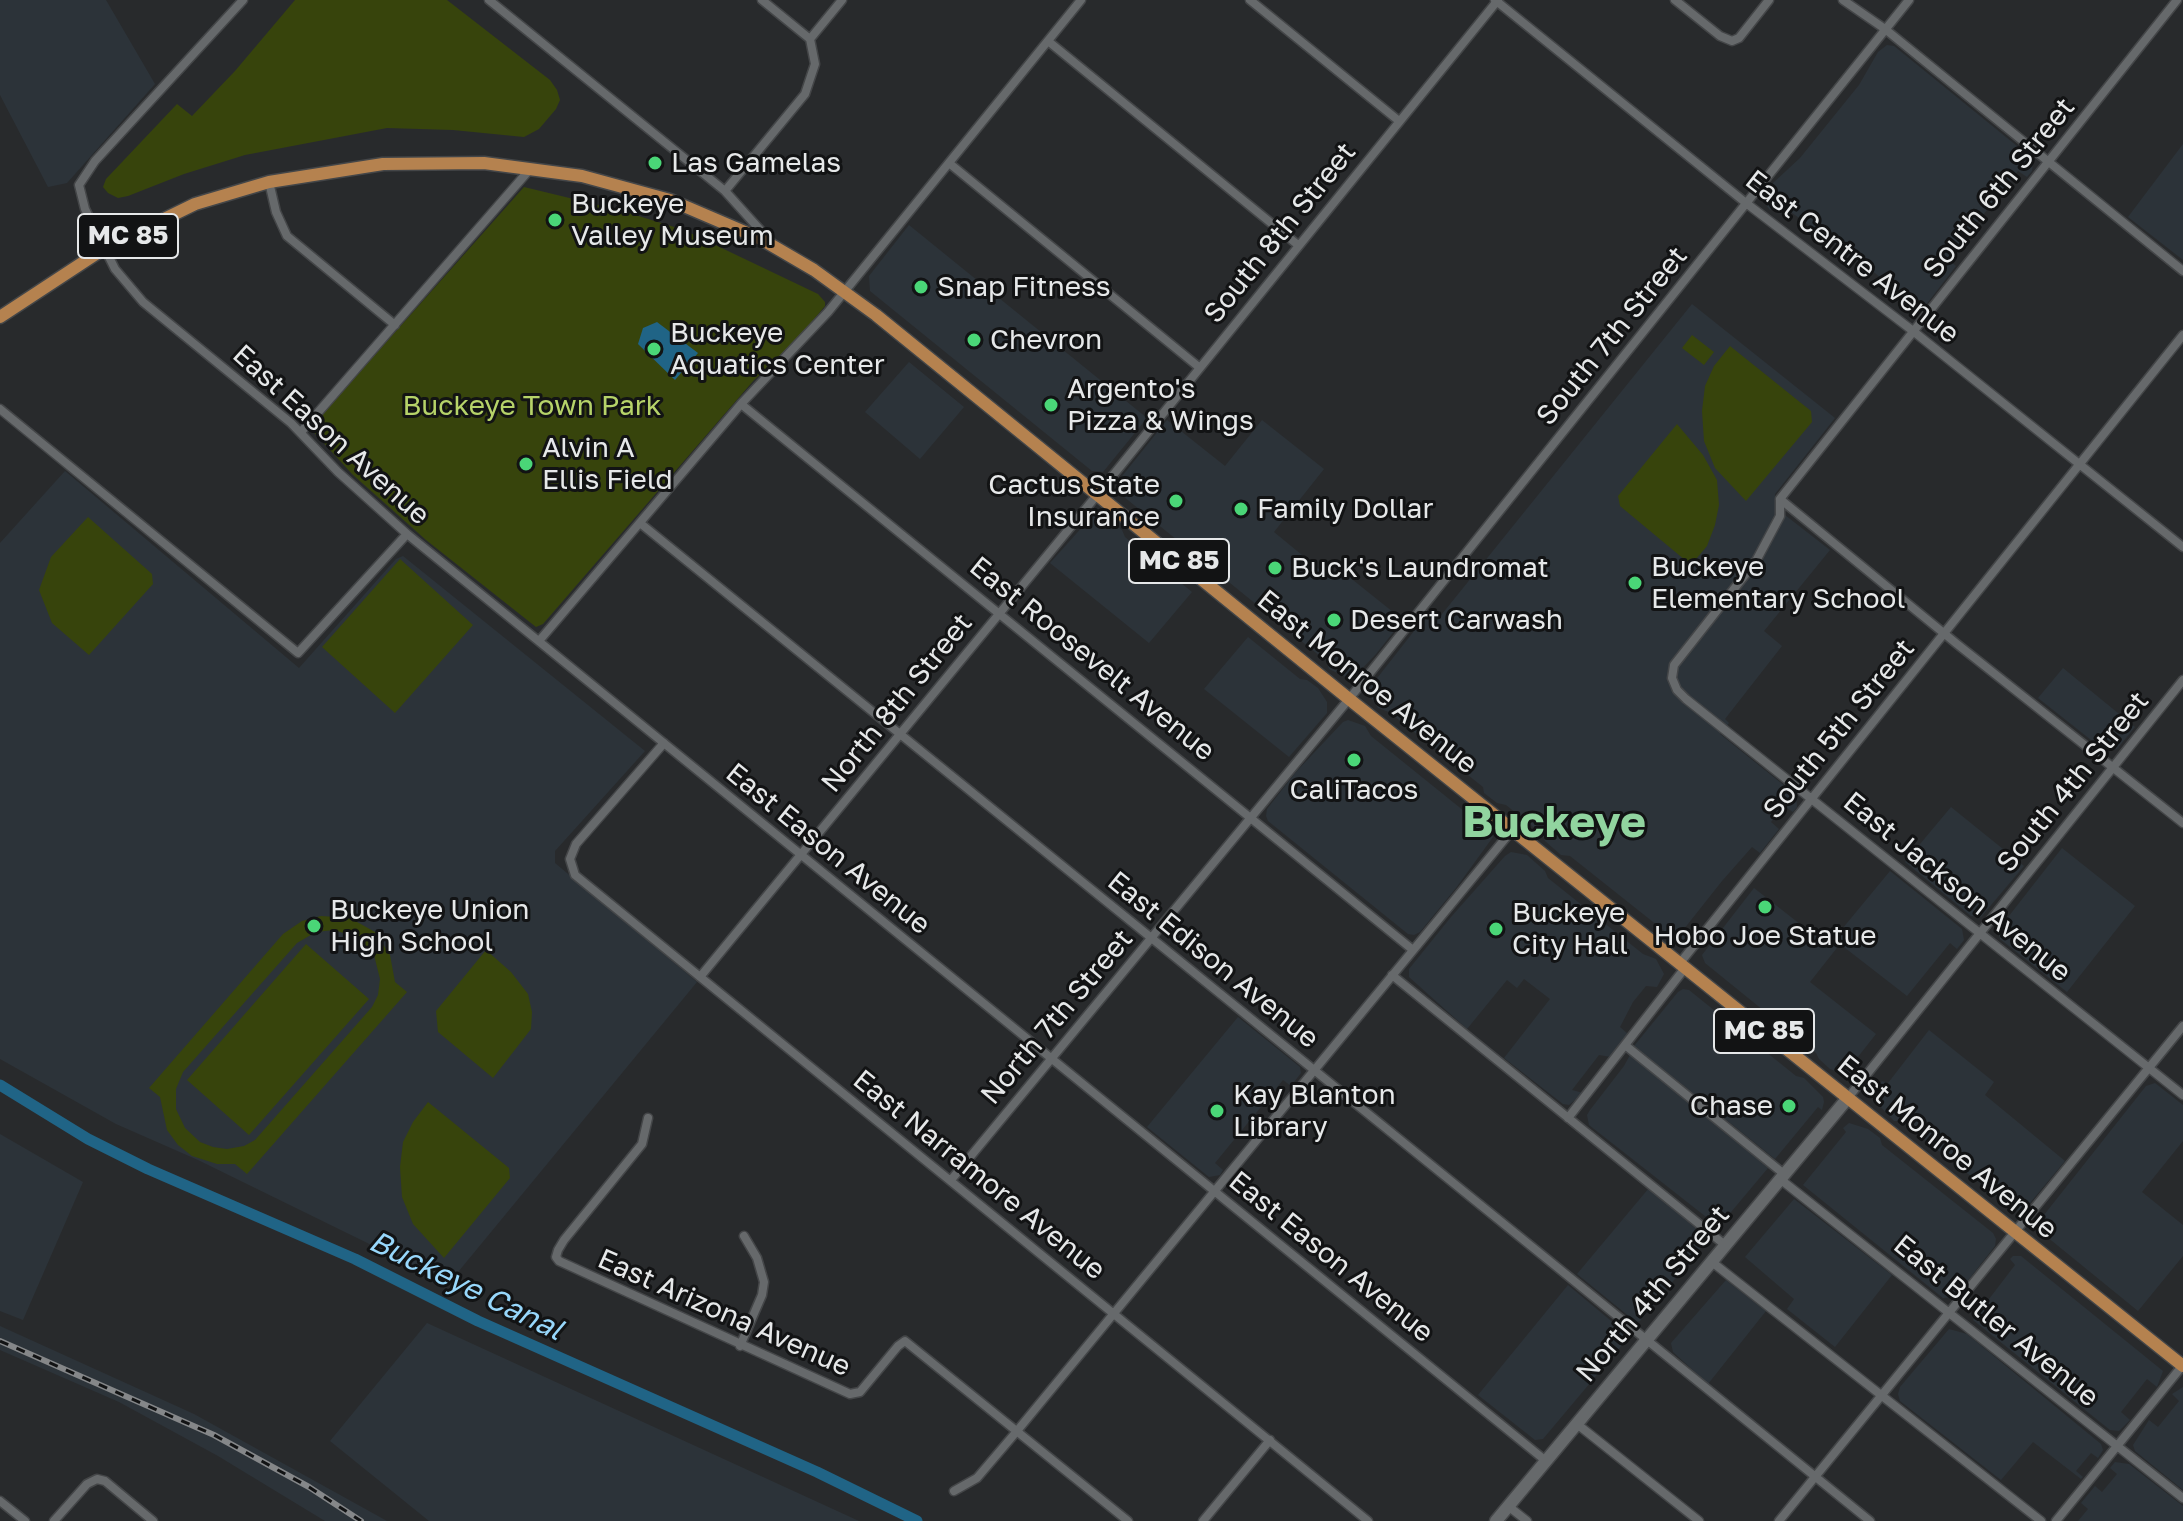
<!DOCTYPE html>
<html>
<head>
<meta charset="utf-8">
<style>
	body { margin:0 }
	canvas { display:block; background:#282a2c }
</style>
</head>
<body>
<canvas width="2183" height="1521"></canvas>
<script>
const ctx = document.querySelector('canvas').getContext('2d');
ctx.lineJoin = 'round';
function paint(path, color) { ctx.fillStyle = color; ctx.fill(path, 'evenodd'); }
const shape = rows => new Path2D(rows.map(r => 'M' + r).join(''));
function stroke(path, color, width, dash) { ctx.strokeStyle = color; ctx.lineWidth = width; ctx.lineCap = dash ? 'butt' : 'round'; ctx.setLineDash(dash || []); ctx.stroke(path); }
function drawText(font, color, halo, rows, align = 'center') {
  ctx.font = font + ' "Golos Text",sans-serif'; ctx.lineWidth = 6; ctx.setLineDash([]); ctx.textBaseline = 'middle'; ctx.strokeStyle = halo; ctx.fillStyle = color; for (const [text, x, y, turn = 0] of rows) {
    ctx.save(); ctx.translate(x, y); ctx.rotate((+turn || 0) * Math.PI / 180); ctx.textAlign = isNaN(turn) ? turn : align; if (halo) ctx.strokeText(text, 0, 0); ctx.fillText(text, 0, 0); ctx.restore();
  }
}
paint(shape([
	[0,0,106,0,155,84,67,183,48,187,0,95],
	[1887,45,1894,46,2028,155,2033,162,2032,171,2027,177,2018,171,1948,259,1956,266,1922,310,1911,315,1898,307,1905,298,1875,273,1777,202,1770,210,1763,201,1773,183,1800,158,1859,85,1878,52],
	[2183,144,2183,260,2128,217],
	[909,225,1147,418,1103,472,1092,471,870,291,869,276],
	[1692,304,1835,418,1775,494,1776,508,1830,550,1764,631,1782,646,1725,719,1729,723,1720,734,1796,795,1797,807,1793,812,1784,806,1771,822,1779,829,1760,853,1752,847,1722,881,1684,929,1692,936,1684,943,1677,941,1570,856,1561,855,1545,841,1542,834,1506,805,1497,803,1484,793,1483,787,1389,712,1378,708,1367,691,1425,617,1434,624],
	[909,362,964,407,920,459,865,412],
	[1167,420,1225,466,1262,420,1324,469,1274,532,1330,578,1338,568,1403,620,1376,654,1356,675,1346,677,1329,669,1326,661,1118,492,1119,480],
	[65,471,299,668,396,559,403,556,645,751,555,851,555,863,697,982,449,1283,198,1160,116,1124,0,1059,0,543],
	[1093,515,1110,521,1122,530,1125,537,1192,592,1149,643,1050,563],
	[1248,637,1300,679,1307,680,1318,688,1327,702,1327,713,1289,757,1204,689],
	[2063,668,2135,727,2117,749,2105,751,2038,698],
	[1348,720,1365,726,1371,736,1464,811,1472,812,1484,821,1493,837,1456,888,1420,932,1414,935,1408,934,1268,821,1266,816,1267,809,1295,773,1343,722],
	[1951,807,2024,866,1981,917,1971,916,1905,862],
	[2062,848,2135,906,2067,992,2000,939,1998,930],
	[1511,852,1527,855,1545,871,1548,878,1643,954,1656,959,1664,974,1657,987,1646,986,1633,1002,1620,1027,1628,1034,1611,1057,1599,1055,1572,1090,1583,1093,1569,1105,1563,1104,1504,1058,1550,999,1524,979,1517,988,1507,980,1467,1029,1409,977,1409,969,1451,917,1505,856],
	[1890,871,1962,929,1964,940,1957,949,1950,943,1907,996,1840,944,1810,982,1876,1034,1850,1067,1854,1071,1846,1075,1830,1069,1819,1059,1816,1053,1705,963,1702,955,1754,888,1828,946],
	[1683,989,1689,990,1796,1076,1804,1078,1823,1097,1824,1102,1822,1110,1818,1107,1775,1159,1634,1046,1678,992],
	[1238,1017,1300,1067,1301,1073,1291,1086,1283,1080,1215,1163,1223,1170,1220,1175,1209,1177,1147,1127],
	[1929,1030,1994,1082,1985,1095,2065,1161,2025,1209,2015,1211,1901,1121,1894,1121,1875,1101,1874,1090,1882,1081,1888,1083],
	[1630,1055,1768,1168,1721,1224,1710,1220,1589,1125,1587,1115,1590,1110,1624,1066],
	[2155,1083,2183,1105,2183,1141,2142,1192,2183,1225,2183,1256,2138,1311,2041,1232,2039,1227,2040,1220,2146,1086],
	[1849,1123,1868,1129,1880,1138,1882,1145,1993,1233,1996,1239,1995,1246,1955,1297,1943,1298,1803,1185,1846,1132,1843,1128],
	[0,1134,83,1182,23,1320,0,1311],
	[1649,1188,1708,1239,1640,1321,1636,1322,1577,1274],
	[1794,1199,1892,1275,1835,1347,1787,1309,1794,1299,1745,1257],
	[2013,1256,2021,1256,2163,1371,2157,1387,2147,1379,2121,1412,2130,1420,2119,1431,2110,1430,1973,1320,2015,1265,2010,1259],
	[1726,1280,1766,1311,1708,1384,1673,1352,1671,1343],
	[1568,1285,1622,1330,1624,1337,1622,1345,1543,1439,1535,1440,1478,1395],
	[427,1323,859,1521,429,1521,330,1441],
	[0,1326,194,1414,387,1521,325,1521,218,1456,119,1402,0,1350],
	[1949,1329,1967,1334,2101,1444,2103,1450,2098,1458,2091,1453,2076,1471,2083,1477,2081,1479,2033,1442,2001,1480,1900,1401,1898,1394,1900,1387],
	[2183,1387,2183,1490,2135,1451,2133,1445,2149,1420,2158,1427,2179,1401,2172,1394],
	[2115,1462,2129,1464,2183,1506,2183,1521,2078,1521,2088,1509,2081,1503,2095,1486,2102,1492,2117,1474,2110,1468]
]), '#2c3339');
paint(shape([
	[295,0,447,0,550,80,557,90,560,100,556,109,539,129,524,137,453,130,387,128,245,155,184,174,128,196,118,198,108,193,103,187,106,179,177,104,192,116,235,71],
	[524,187,619,210,684,230,818,294,825,302,825,306,789,349,754,380,543,624,536,627,426,540,352,474,310,428],
	[1692,335,1714,352,1704,365,1682,348],
	[1730,346,1811,411,1812,422,1746,501,1715,468,1704,441,1702,411,1705,386,1714,366],
	[1677,424,1703,455,1717,480,1719,505,1715,525,1707,546,1691,565,1620,506,1618,496],
	[88,517,152,574,153,584,89,655,52,623,39,590,51,557],
	[400,559,473,625,395,713,322,647],
	[321,916,350,918,375,932,390,955,395,982,407,992,247,1174,235,1164,217,1164,192,1156,178,1145,167,1130,160,1097,149,1088,283,934,302,921],
	[334,930,356,937,374,955,380,979,378,995,372,1007,255,1140,244,1146,227,1149,213,1147,200,1142,185,1128,176,1109,176,1089,183,1072,297,943,316,932],
	[306,944,369,999,249,1135,187,1080],
	[486,950,511,972,528,994,532,1012,531,1029,493,1078,438,1032,436,1011],
	[428,1102,509,1168,510,1178,444,1258,413,1224,402,1197,400,1167,403,1142,413,1122]
]), '#37440c');
paint(shape([
	[657,322,698,353,675,380,638,344,643,328]
]), '#206486');
stroke(shape([
	[0,1085,88,1139,148,1169,355,1259,478,1321,817,1472,917,1521]
]), '#206486', 11);
const street = shape([
	[243,0,95,161,79,185,85,209,115,269,143,302,291,423,338,472,407,534,1546,1461],
	[489,0,725,191,771,242],
	[1250,0,1399,121],
	[1495,0,1746,203,1913,331,2183,547],
	[1675,0,1720,36,1732,41,1739,38,1769,0],
	[1843,0,1885,29,2183,271],
	[2177,0,1780,499,1780,516,1756,561,1674,665,1672,678,1677,690,1686,699,2183,1095],
	[810,39,842,0],
	[1048,41,1298,245],
	[949,163,1200,368],
	[269,182,276,212,287,236,395,325],
	[725,191,805,94,815,64,810,39,762,0],
	[741,404,1413,950],
	[0,409,298,653,407,534],
	[301,432,531,168],
	[1780,499,1957,644,2183,823],
	[640,523,1870,1521],
	[539,641,741,404,828,312,1081,0],
	[664,743,576,844,570,859,575,875,1368,1521],
	[1680,963,2183,335],
	[1392,975,1725,1245],
	[700,977,1097,495,1498,0],
	[1625,1045,1784,1174],
	[1847,1099,2183,680],
	[648,1118,642,1144,564,1240,558,1250,556,1257,559,1261,850,1394,860,1392,898,1346,905,1341,1128,1521],
	[1568,1118,1685,968],
	[1780,1179,2183,1498],
	[951,1180,1349,699,1909,0],
	[1712,1262,2041,1521],
	[740,1346,762,1295,764,1282,757,1258,744,1236],
	[1577,1424,1699,1521],
	[954,1491,977,1478,1017,1431,1513,829],
	[0,1501,25,1521],
	[1508,1506,1527,1521],
	[54,1521,87,1484,97,1479,105,1481,153,1521],
	[1203,1521,1270,1440],
	[1779,1521,2183,1026],
	[2056,1521,2183,1365]
]);
const secondary = shape([
	[1496,1521,1847,1099]
]);
const primary = shape([
	[0,317,105,248,195,204,269,182,383,164,484,163,582,176,670,200,761,239,814,270,876,315,1349,699,2183,1366]
]);
stroke(street, '#444648', 11);
stroke(secondary, '#444648', 15);
stroke(primary, '#444648', 15);
stroke(street, '#66696b', 8);
stroke(secondary, '#66696b', 12);
stroke(primary, '#b5824f', 12);
const rail = shape([
	[0,1341,214,1435,309,1487,361,1521]
]);
stroke(rail, '#858789', 6);
stroke(rail, '#121314', 3, [9]);
for (const [x, y, r, color] of [
	[655,163,8,"#4ad677"],
	[555,220,8,"#4ad677"],
	[921,287,8,"#4ad677"],
	[974,340,8,"#4ad677"],
	[654,349,8,"#4ad677"],
	[1051,405,8,"#4ad677"],
	[526,464,8,"#4ad677"],
	[1176,501,8,"#4ad677"],
	[1241,509,8,"#4ad677"],
	[1275,568,8,"#4ad677"],
	[1635,583,8,"#4ad677"],
	[1334,620,8,"#4ad677"],
	[1354,760,8,"#4ad677"],
	[1765,907,8,"#4ad677"],
	[314,926,8,"#4ad677"],
	[1496,929,8,"#4ad677"],
	[1789,1106,8,"#4ad677"],
	[1217,1111,8,"#4ad677"]
]) { const dot = new Path2D(); dot.arc(x, y, r, 0, 2 * Math.PI); ctx.fillStyle = color; ctx.fill(dot); stroke(dot, '#121314', 3); }
for (const [x, y, w] of [
	[128,236,100],
	[1179,561,100],
	[1764,1031,100]
]) { const box = new Path2D(); box.roundRect(x - w / 2, y - 22, w, 44, 6); ctx.fillStyle = '#121314'; ctx.fill(box); stroke(box, '#e6e8e9', 2); }
drawText('bold 26px', '#e6e8e9', null, [
	["MC 85",128,236],
	["MC 85",1179,561],
	["MC 85",1764,1031]
]);
drawText('28px', '#e6e8e9', '#121314', [
	["Las Gamelas",671,163],
	["Buckeye",571,204],
	["Valley Museum",571,236],
	["Snap Fitness",937,287],
	["Buckeye",670,333],
	["Aquatics Center",670,365],
	["Chevron",990,340],
	["Argento's",1067,389],
	["Pizza & Wings",1067,421],
	["Alvin A",542,448],
	["Ellis Field",542,480],
	["Cactus State",1160,485,"right"],
	["Insurance",1160,517,"right"],
	["Family Dollar",1257,509],
	["Buckeye",1651,567],
	["Elementary School",1651,599],
	["Buck's Laundromat",1291,568],
	["Desert Carwash",1350,620],
	["CaliTacos",1354,790,"center"],
	["Buckeye Union",330,910],
	["High School",330,942],
	["Buckeye",1512,913],
	["City Hall",1512,945],
	["Hobo Joe Statue",1765,936,"center"],
	["Kay Blanton",1233,1095],
	["Library",1233,1127],
	["Chase",1773,1106,"right"]
], 'left');
drawText('28px', '#e6e8e9', '#121314', [
	["South 6th Street",1999,188,-51],
	["South 8th Street",1280,233,-51],
	["East Centre Avenue",1852,257,38],
	["South 7th Street",1612,336,-51],
	["East Eason Avenue",331,435,42],
	["East Roosevelt Avenue",1092,659,39],
	["East Monroe Avenue",1367,682,39],
	["North 8th Street",897,703,-51],
	["South 5th Street",1839,729,-51],
	["South 4th Street",2073,782,-51],
	["East Eason Avenue",828,849,39],
	["East Jackson Avenue",1957,887,39],
	["East Edison Avenue",1213,960,39],
	["North 7th Street",1057,1017,-50],
	["East Monroe Avenue",1947,1147,39],
	["East Narramore Avenue",979,1175,39],
	["East Eason Avenue",1331,1257,39],
	["North 4th Street",1653,1294,-50],
	["East Arizona Avenue",724,1313,24],
	["East Butler Avenue",1996,1321,39]
]);
drawText('28px', '#b6d369', '#121314', [
	["Buckeye Town Park",532,406]
]);
drawText('italic 30px', '#97d7fb', '#121314', [
	["Buckeye Canal",466,1286,26]
]);
drawText('bold 44px', '#91d49f', '#121314', [
	["Buckeye",1554,823]
]);
</script>
</body>
</html>
